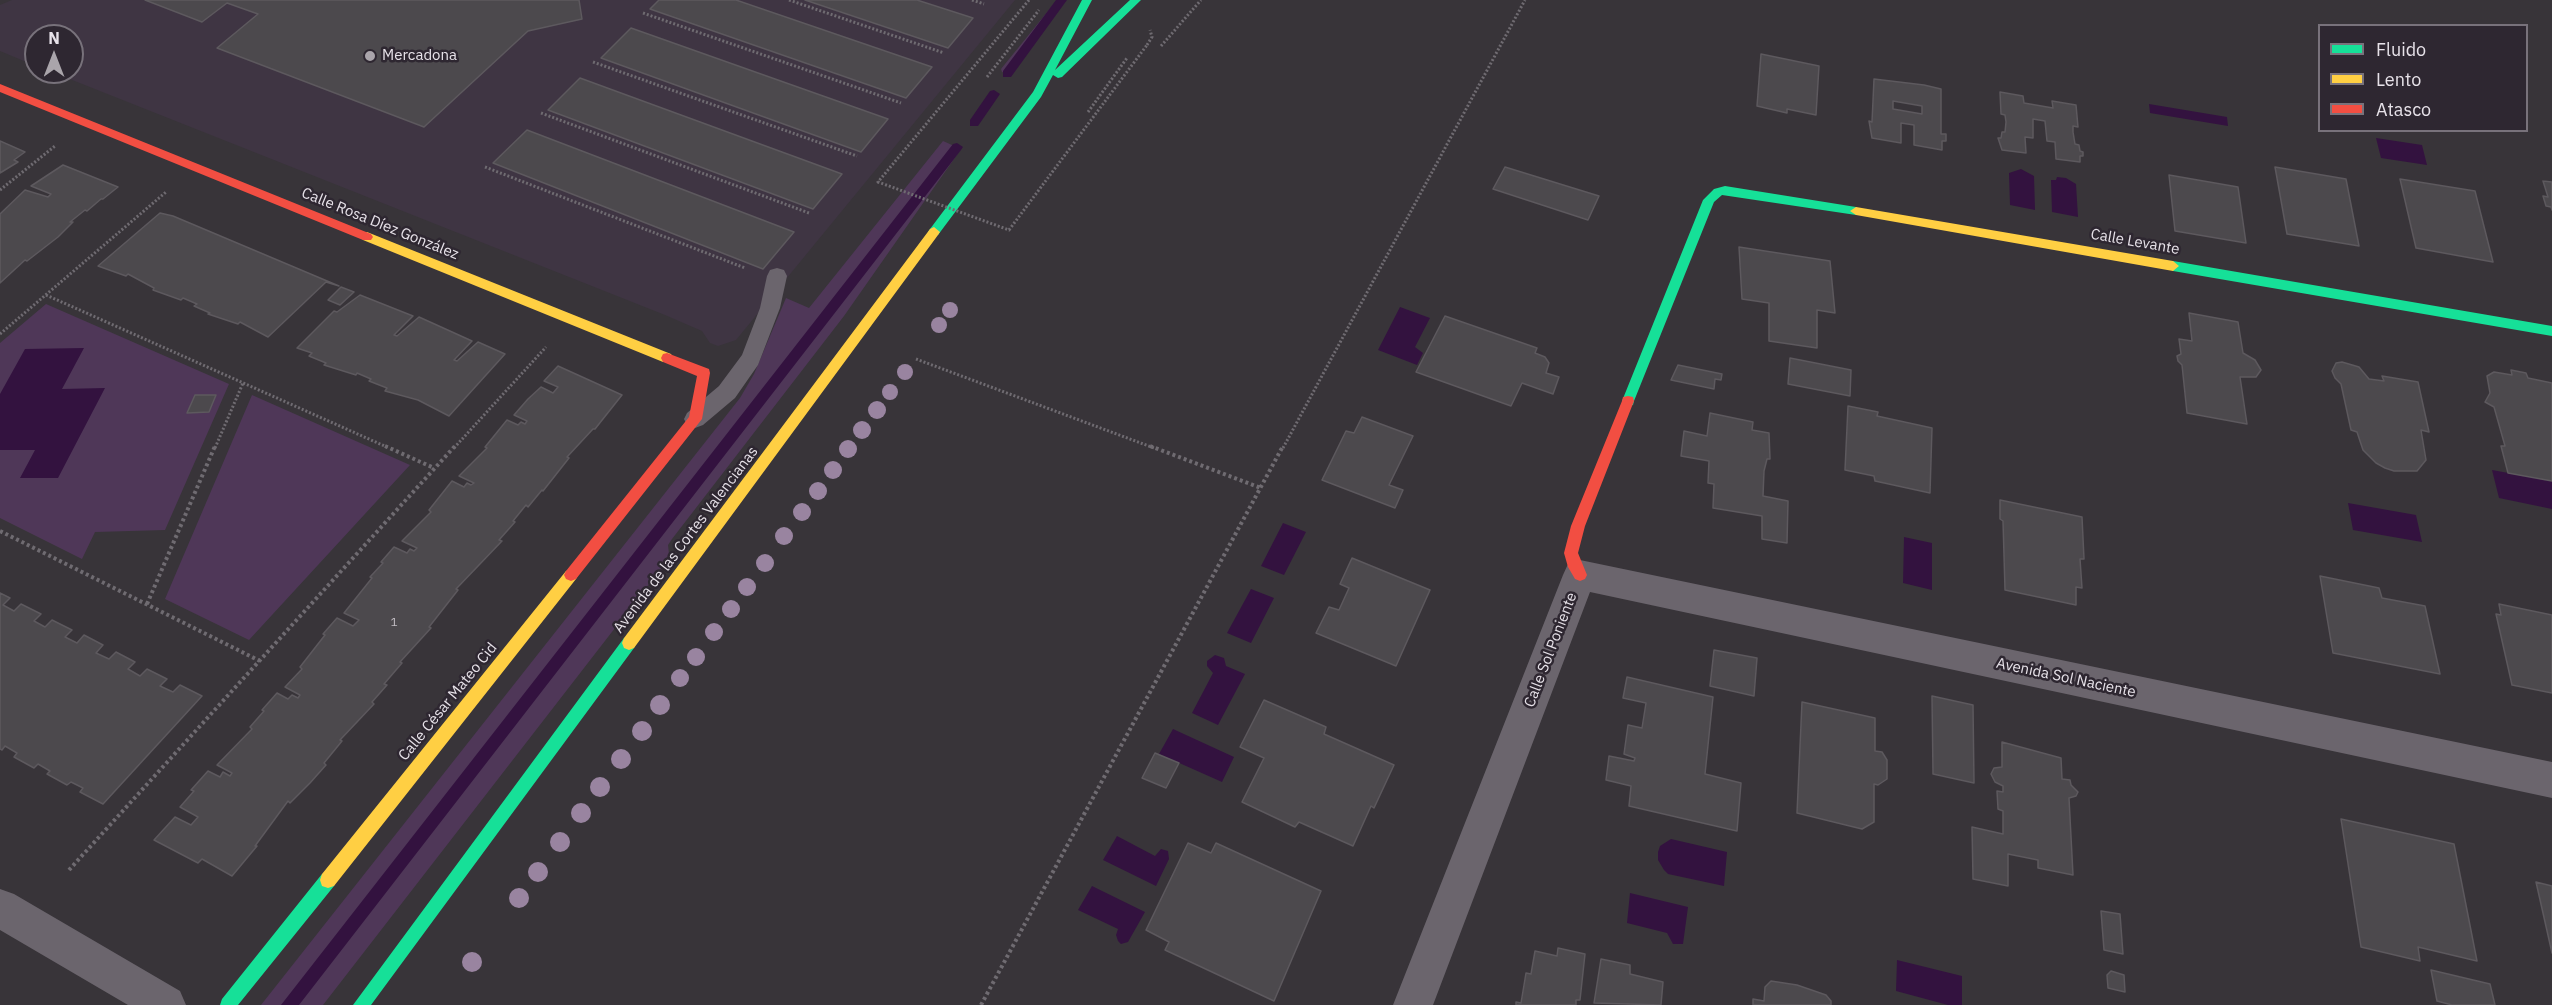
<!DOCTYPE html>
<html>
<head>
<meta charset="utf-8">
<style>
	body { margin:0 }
	#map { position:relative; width:2552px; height:1005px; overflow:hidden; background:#383439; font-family:"IBM Plex Sans",sans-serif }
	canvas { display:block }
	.legend { position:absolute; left:2318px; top:24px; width:210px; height:108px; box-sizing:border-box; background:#2e2731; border:2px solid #78727b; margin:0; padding:8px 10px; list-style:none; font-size:18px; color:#e7e2e9 }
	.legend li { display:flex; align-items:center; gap:12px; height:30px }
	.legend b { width:30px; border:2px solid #78727b }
	.north { position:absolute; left:24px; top:24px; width:60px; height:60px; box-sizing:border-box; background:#2e2731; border:2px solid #78727b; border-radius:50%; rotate:0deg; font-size:16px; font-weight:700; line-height:24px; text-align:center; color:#e7e2e9 }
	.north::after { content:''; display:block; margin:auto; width:21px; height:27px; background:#aaa5ab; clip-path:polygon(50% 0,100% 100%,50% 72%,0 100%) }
</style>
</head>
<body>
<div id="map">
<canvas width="2552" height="1005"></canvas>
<ul class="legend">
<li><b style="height:8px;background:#16e098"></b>Fluido</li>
<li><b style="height:8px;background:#ffcf43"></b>Lento</li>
<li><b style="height:8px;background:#f24e42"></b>Atasco</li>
</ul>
<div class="north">N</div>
</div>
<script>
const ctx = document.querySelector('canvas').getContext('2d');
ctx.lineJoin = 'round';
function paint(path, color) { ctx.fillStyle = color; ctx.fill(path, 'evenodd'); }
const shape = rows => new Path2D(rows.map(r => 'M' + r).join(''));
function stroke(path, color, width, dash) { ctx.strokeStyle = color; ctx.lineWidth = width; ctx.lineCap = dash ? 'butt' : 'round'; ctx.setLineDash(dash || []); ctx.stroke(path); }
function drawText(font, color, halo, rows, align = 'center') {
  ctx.font = font + ' "IBM Plex Sans",sans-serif'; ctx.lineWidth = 5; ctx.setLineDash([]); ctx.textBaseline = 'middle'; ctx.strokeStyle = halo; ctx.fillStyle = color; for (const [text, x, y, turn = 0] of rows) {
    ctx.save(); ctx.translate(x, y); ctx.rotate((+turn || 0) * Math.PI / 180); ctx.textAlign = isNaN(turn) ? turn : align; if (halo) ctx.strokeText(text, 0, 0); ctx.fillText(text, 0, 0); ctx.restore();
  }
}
paint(shape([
	[12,0,1015,0,736,340,718,346,710,343,702,331,665,315,52,72,72,72,72,36,36,36,36,66,0,51,0,5]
]), '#3f3543');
paint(shape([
	[1057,0,1065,0,1013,73,1007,74,1002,72,1001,69],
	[943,141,961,149,844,316,672,539,668,545,669,554,663,566,323,1005,261,1005,740,398,754,374,786,298,809,308],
	[46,304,229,384,165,530,95,532,82,559,0,518,0,343],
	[252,395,410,465,249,640,165,599]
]), '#4f3758');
paint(shape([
	[2149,104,2227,117,2228,126,2150,113],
	[2376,138,2422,145,2427,165,2381,158],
	[2021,169,2034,176,2035,210,2010,205,2009,173],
	[2057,177,2066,178,2076,184,2078,217,2052,212,2051,180,2056,180],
	[1400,307,1430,318,1415,347,1423,353,1417,365,1378,350],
	[84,348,62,389,105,388,58,478,20,478,35,450,0,450,0,394,25,349],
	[2492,470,2552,481,2552,509,2499,498],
	[2348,503,2416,515,2422,542,2353,530],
	[1283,523,1306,532,1284,575,1261,566],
	[1904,537,1932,543,1932,590,1903,583],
	[1251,589,1274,598,1251,643,1227,633],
	[1215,655,1224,658,1226,666,1245,674,1218,725,1192,713,1213,673,1207,666,1207,661],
	[1173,729,1234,757,1222,782,1159,754],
	[1117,836,1155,856,1161,849,1168,851,1169,859,1156,886,1103,860],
	[1671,839,1727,852,1724,886,1668,874,1664,870,1658,860,1658,852,1660,846],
	[1092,886,1145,912,1128,942,1121,944,1118,941,1116,935,1118,929,1078,910],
	[1630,893,1688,907,1683,944,1673,944,1667,933,1627,923],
	[1897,960,1962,976,1962,1005,1948,1005,1896,991]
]), '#33123f');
paint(shape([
	[1056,0,1067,0,1011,77,1003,77,1003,71,1056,0],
	[994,90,1000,94,998,97,978,126,970,126,970,120,990,91,994,90],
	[957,143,963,147,961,150,299,1005,281,1005,953,144,957,143]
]), '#33123f');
const building = shape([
	[145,0,579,0,582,19,528,31,424,127,217,48,258,14,227,3,202,22,145,0],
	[659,0,736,0,932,67,906,98,650,9,659,0],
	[805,0,917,0,973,18,948,48,805,0],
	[631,28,888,119,861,152,601,58,631,28],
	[1761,54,1819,66,1816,115,1787,109,1787,113,1757,106,1761,54],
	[580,78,842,174,813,209,548,110,580,78],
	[1874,79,1924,85,1941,89,1941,134,1946,134,1946,141,1942,141,1942,150,1914,145,1914,125,1901,123,1901,143,1872,138,1869,121,1872,122,1874,79],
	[1893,101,1922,106,1922,114,1893,109,1893,101],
	[2000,92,2023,96,2024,103,2053,108,2052,101,2076,105,2078,127,2073,126,2073,132,2075,144,2079,145,2080,151,2083,152,2083,156,2080,156,2080,162,2056,159,2055,142,2047,141,2045,121,2033,119,2033,138,2025,137,2026,153,2002,150,1998,138,2001,138,2002,132,2005,132,2006,122,2005,115,2001,114,2000,92],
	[527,130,794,232,763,269,493,163,527,130],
	[0,141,25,152,14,160,18,162,0,173,0,141],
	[63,165,118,187,103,199,101,199,87,211,85,210,70,222,73,222,58,237,27,261,25,260,0,283,0,214,25,190,48,197,51,194,31,186,63,165],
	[1505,167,1599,196,1588,220,1493,189,1505,167],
	[2275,167,2346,179,2359,246,2287,234,2275,167],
	[2169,175,2238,187,2246,243,2175,231,2169,175],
	[2400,179,2475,191,2493,262,2416,248,2400,179],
	[2543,181,2552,182,2552,210,2551,207,2546,206,2543,196,2548,197,2543,181],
	[160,213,173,216,339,286,326,282,268,337,240,322,238,324,208,314,210,313,194,306,197,304,183,298,181,300,153,290,154,288,128,274,126,276,98,266,160,213],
	[1739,247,1830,261,1835,313,1817,310,1817,348,1769,341,1769,303,1742,299,1739,247],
	[341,287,354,292,340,305,328,300,341,287],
	[360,295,413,316,394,335,397,336,419,317,472,341,454,360,457,361,478,342,505,354,449,416,418,400,385,391,387,388,369,381,371,379,357,373,356,375,324,365,326,363,309,356,312,353,297,348,334,311,337,312,360,295],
	[2189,313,2238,322,2243,353,2255,360,2261,370,2256,377,2240,377,2247,424,2187,413,2182,365,2178,361,2177,356,2181,354,2179,339,2192,341,2189,313],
	[1445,316,1537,348,1535,353,1545,357,1549,363,1546,373,1559,377,1553,394,1522,383,1511,406,1416,372,1445,316],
	[1790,358,1851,370,1850,396,1788,384,1790,358],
	[2342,362,2359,367,2369,379,2384,381,2382,376,2418,382,2429,432,2421,430,2426,460,2417,471,2394,471,2385,468,2376,463,2363,450,2357,432,2351,430,2341,384,2335,378,2332,371,2336,363,2342,362],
	[1678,365,1722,374,1721,380,1715,379,1714,389,1671,380,1678,365],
	[558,366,622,395,595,429,593,429,567,457,569,458,543,491,542,490,528,507,526,505,513,521,515,522,499,540,502,541,456,589,458,590,429,627,431,628,400,662,402,663,384,684,387,685,372,702,374,704,340,740,342,741,324,763,326,765,310,783,290,803,288,801,255,846,257,846,232,876,202,859,198,863,154,840,175,817,191,825,198,817,180,807,194,791,191,790,208,771,220,777,223,772,230,776,232,773,217,765,252,729,250,727,264,711,262,710,277,693,288,699,292,695,298,698,300,695,285,687,302,669,300,667,325,635,323,634,337,618,353,626,359,620,344,613,372,578,370,577,383,563,381,562,394,547,407,553,410,549,414,551,417,548,402,541,431,512,429,510,452,481,464,487,467,483,471,485,474,483,459,476,487,448,485,447,507,420,518,425,521,422,525,424,527,421,514,415,528,399,541,387,553,393,558,387,544,381,558,366],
	[2511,370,2526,373,2528,378,2552,383,2552,481,2508,473,2501,446,2505,446,2494,407,2485,402,2490,393,2487,376,2494,372,2512,375,2511,370],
	[195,395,216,395,209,412,187,413,195,395],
	[1848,406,1878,412,1877,416,1932,428,1930,493,1875,481,1874,476,1845,470,1848,406],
	[1710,413,1753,422,1752,430,1769,433,1770,459,1767,459,1764,471,1763,496,1788,501,1787,543,1762,539,1762,516,1713,508,1714,484,1708,483,1709,461,1681,456,1684,431,1707,436,1710,413],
	[1362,417,1413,436,1389,485,1403,490,1395,508,1322,480,1346,431,1354,433,1362,417],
	[2000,500,2082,517,2084,559,2080,559,2082,588,2076,587,2076,605,2005,590,2003,521,2000,519,2000,500],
	[1352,558,1430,590,1396,666,1316,633,1329,607,1339,610,1349,588,1340,584,1352,558],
	[2320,576,2379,588,2382,598,2425,606,2440,674,2333,653,2320,576],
	[0,593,10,598,3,605,14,611,21,604,41,614,34,621,45,627,52,620,72,630,65,637,77,643,84,635,103,645,96,653,109,659,116,652,135,662,128,669,140,676,147,669,167,679,160,686,173,692,180,685,202,696,103,804,80,792,83,788,71,782,67,785,47,774,50,771,38,764,34,768,14,757,17,753,5,746,2,750,0,749,0,593],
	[2499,604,2552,615,2552,693,2512,685,2496,614,2501,615,2499,604],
	[1714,650,1757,658,1754,696,1710,686,1714,650],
	[1627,677,1713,697,1705,774,1741,783,1737,831,1629,806,1631,786,1606,780,1609,756,1634,761,1635,758,1624,754,1628,725,1642,728,1646,703,1623,698,1627,677],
	[1932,696,1973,705,1974,783,1933,774,1932,696],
	[1264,700,1326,727,1324,734,1394,765,1374,808,1371,806,1353,846,1299,822,1295,827,1242,802,1264,758,1240,747,1264,700],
	[1802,702,1875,718,1875,751,1882,752,1887,760,1887,779,1878,785,1874,784,1874,822,1862,829,1797,813,1802,702],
	[2002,742,2061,758,2062,779,2070,780,2071,785,2078,792,2076,796,2069,798,2073,875,2038,868,2038,860,2008,854,2008,886,1973,879,1972,827,2003,834,2003,811,1998,809,1997,791,2003,792,2003,786,1995,782,1991,774,1994,768,2002,767,2002,742],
	[1155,753,1179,763,1166,788,1142,778,1155,753],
	[2341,819,2454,844,2477,961,2418,947,2420,961,2361,947,2341,819],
	[1188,843,1211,853,1216,843,1321,891,1274,1001,1165,950,1169,942,1146,930,1188,843],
	[2536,882,2552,886,2552,953,2536,882],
	[2101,911,2120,914,2123,954,2104,950,2101,911],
	[1558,948,1585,954,1580,1000,1576,1000,1576,1005,1516,1005,1516,1002,1521,1003,1526,973,1531,974,1535,951,1557,956,1558,948],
	[1601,959,1630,965,1630,974,1663,982,1661,1005,1594,1003,1601,959],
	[2431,970,2490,984,2495,1005,2452,1005,2437,1001,2431,970],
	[2111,971,2124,975,2125,992,2108,988,2107,975,2111,971],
	[1771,981,1797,985,1826,995,1831,1001,1831,1005,1753,1005,1753,999,1764,1001,1765,987,1771,981]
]);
paint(building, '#4c494d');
stroke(building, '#5d595e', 1.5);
stroke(shape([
	[789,0,944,53],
	[972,0,984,4],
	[643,13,901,103],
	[1147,45,1152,37,1150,30],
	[1161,46,1201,0],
	[593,62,857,156],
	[987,77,1039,10],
	[1088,112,1127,58],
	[541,113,809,213],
	[485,167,745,268],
	[0,190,55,146],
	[46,295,389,448],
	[0,334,166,192],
	[916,359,1154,448],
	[215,448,243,383],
	[454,448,546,347],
	[1283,448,1525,0]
]), '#6f6b71', 3, [2, 2]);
stroke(shape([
	[385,446,434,468],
	[1150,446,1261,488],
	[0,531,260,661],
	[147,604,215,446],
	[69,870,455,446],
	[981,1005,1283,446]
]), '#6f6b71', 4, [3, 3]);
paint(shape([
	[777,268,784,270,787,276,780,308,758,365,735,398,703,425,695,428,687,425,684,419,687,413,719,386,742,355,760,308,767,276,770,270,777,268]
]), '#6b656d');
paint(shape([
	[1580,560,2552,762,2552,798,1590,592,1433,1005,1393,1005,1563,575,1568,564,1580,560],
	[0,889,14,894,180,991,186,1005,128,1005,0,930,0,889]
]), '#6b656d');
paint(shape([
	[1082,0,1092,0,1055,70,1130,0,1141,0,1062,77,1058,78,1053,75,1041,97,938,235,930,235,928,232,930,229,1033,92,1082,0],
	[1725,186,1856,207,1862,211,1856,215,1722,195,1714,202,1634,401,1633,405,1628,406,1623,405,1622,401,1703,200,1714,189,1725,186],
	[2173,261,2552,326,2552,336,2173,271,2167,266,2173,261],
	[629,636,634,638,636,643,634,648,371,1005,353,1005,624,638,629,636],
	[328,872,334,874,336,880,334,886,238,1005,220,1005,222,999,322,874,328,872]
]), '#16e098');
paint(shape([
	[1856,207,2173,261,2179,266,2173,271,1856,215,1850,211,1856,207],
	[934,227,940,232,938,235,634,648,629,650,624,648,622,643,624,638,930,229,934,227],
	[367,232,671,354,673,358,671,362,663,362,363,240,361,237,367,232],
	[571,569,576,571,578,575,576,579,334,886,328,888,322,886,320,880,322,874,566,571,571,569]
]), '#ffcf43');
paint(shape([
	[0,84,371,234,373,237,371,240,363,240,0,92,0,84],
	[667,353,709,369,710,373,702,419,576,579,571,581,566,579,564,575,566,571,689,417,697,376,663,362,661,358,663,354,667,353],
	[1628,396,1633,397,1634,401,1585,526,1578,553,1587,575,1585,579,1580,581,1575,579,1568,567,1564,553,1571,526,1622,401,1623,397,1628,396]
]), '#f24e42');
stroke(shape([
	[1029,0,878,182,1009,230,1147,45]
]), '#6f6b71', 3, [2, 2]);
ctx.fillStyle = '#9984a0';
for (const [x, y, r] of [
	[950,310,8],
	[939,325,8],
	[905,372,8],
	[890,392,8],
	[877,410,9],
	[862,430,9],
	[848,449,9],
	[833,470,9],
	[818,491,9],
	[802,512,9],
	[784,536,9],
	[765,563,9],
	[747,587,9],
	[731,609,9],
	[714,632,9],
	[696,657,9],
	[680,678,9],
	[660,705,10],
	[642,731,10],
	[621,759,10],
	[600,787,10],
	[581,813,10],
	[560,842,10],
	[538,872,10],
	[519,898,10],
	[472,962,10]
]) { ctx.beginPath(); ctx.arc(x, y, r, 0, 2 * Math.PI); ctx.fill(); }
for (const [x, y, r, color] of [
	[370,56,6,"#aaa5ab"]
]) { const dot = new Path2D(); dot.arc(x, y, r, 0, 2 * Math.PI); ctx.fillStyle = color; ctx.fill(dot); stroke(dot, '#2e2731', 2); }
drawText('12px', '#c0bcc2', null, [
	["1",394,623]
]);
drawText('15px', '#e7e2e9', '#2e2731', [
	["Mercadona",382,56]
], 'left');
drawText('15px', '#e7e2e9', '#2e2731', [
	["Calle Rosa Díez González",380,224,22],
	["Calle Levante",2135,242,10],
	["Avenida de las Cortes Valencianas",686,540,-53],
	["Calle Sol Poniente",1551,650,-69],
	["Avenida Sol Naciente",2066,678,12],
	["Calle César Mateo Cid",448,702,-51]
]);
</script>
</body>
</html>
